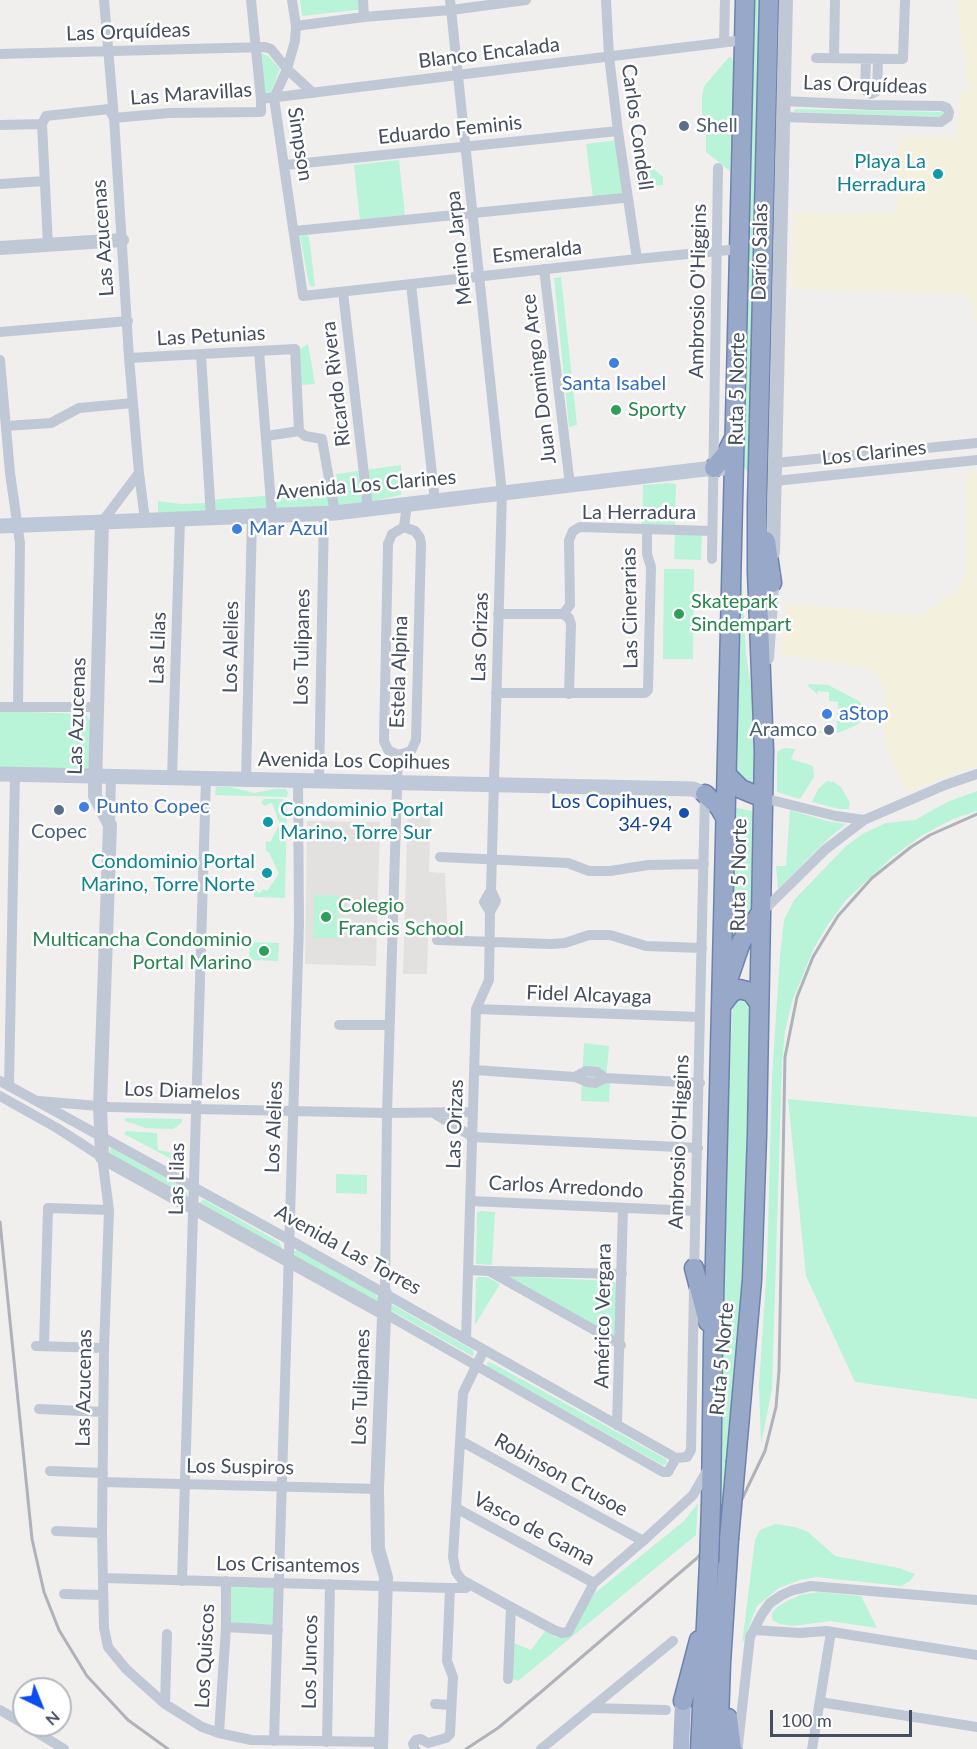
<!DOCTYPE html>
<html>
<head>
<meta charset="utf-8">
<style>
	body { margin:0 }
	#map { position:relative; width:977px; height:1749px; overflow:hidden; background:#f1efee; font-family:Lato,sans-serif }
	canvas { display:block }
	.north { position:absolute; left:12px; top:1677px; width:60px; height:60px; box-sizing:border-box; background:#fff; border:2px solid #b5b8bf; border-radius:50%; rotate:137deg; font-size:16px; font-weight:700; line-height:24px; text-align:center; color:#454e5e }
	.north::after { content:''; display:block; margin:auto; width:21px; height:27px; background:#094cf1; clip-path:polygon(50% 0,100% 100%,50% 72%,0 100%) }
	.scale { position:absolute; left:770px; top:1710px; width:142px; height:27px; box-sizing:border-box; border:3px solid #454e5e; border-top:0; padding-left:8px; font-size:18px; line-height:21px; white-space:nowrap; color:#454e5e; -webkit-text-stroke:4px #fff; paint-order:stroke }
</style>
</head>
<body>
<div id="map">
<canvas width="977" height="1749"></canvas>
<div class="north">N</div>
<div class="scale">100 m</div>
</div>
<script>
const ctx = document.querySelector('canvas').getContext('2d');
ctx.lineJoin = 'round';
function paint(path, color) { ctx.fillStyle = color; ctx.fill(path, 'evenodd'); }
const shape = rows => new Path2D(rows.map(r => 'M' + r).join(''));
function stroke(path, color, width, dash) { ctx.strokeStyle = color; ctx.lineWidth = width; ctx.lineCap = dash ? 'butt' : 'round'; ctx.setLineDash(dash || []); ctx.stroke(path); }
function drawText(font, color, halo, rows, align = 'center') {
  ctx.font = font + ' Lato,sans-serif'; ctx.lineWidth = 5; ctx.setLineDash([]); ctx.textBaseline = 'middle'; ctx.strokeStyle = halo; ctx.fillStyle = color; for (const [text, x, y, turn = 0] of rows) {
    ctx.save(); ctx.translate(x, y); ctx.rotate((+turn || 0) * Math.PI / 180); ctx.textAlign = isNaN(turn) ? turn : align; if (halo) ctx.strokeText(text, 0, 0); ctx.fillText(text, 0, 0); ctx.restore();
  }
}
paint(shape([
	[431,804,429,872,445,873,448,937,428,936,427,974,403,974,408,805],
	[307,821,380,822,376,966,305,964]
]), '#e3e0e0');
paint(shape([
	[300,0,363,0,364,9,302,16],
	[751,0,763,0,749,473,742,465],
	[260,53,268,56,280,69,270,94,265,95],
	[729,57,731,57,733,62,730,171,706,152,706,128,702,128,702,94,705,85],
	[796,109,942,112,945,114,945,117,793,112],
	[618,140,625,194,593,198,586,144],
	[640,149,645,149,646,162,663,177,663,185,644,186],
	[399,160,405,215,360,220,354,165],
	[307,235,309,237,315,286,312,287,309,284,300,236],
	[561,277,577,425,569,427,554,278],
	[308,344,315,384,300,385,297,351],
	[401,465,401,495,335,509,158,513,158,501,181,504,204,503,219,499,338,491,336,474],
	[668,483,676,484,675,525,642,524,643,485],
	[742,487,742,581,746,654,756,722,756,782,751,786,737,776,736,769],
	[675,533,702,534,701,560,674,559],
	[664,569,694,569,693,659,663,659],
	[809,684,828,685,859,701,865,709,863,719,857,725,838,733,817,733,816,731,837,732,838,702,829,701,829,692,818,691,817,694,808,686],
	[0,711,86,714,90,721,89,766,87,769,0,769],
	[784,748,795,749,791,759,813,766,814,777,800,799,777,792,777,755,778,751],
	[827,781,834,782,841,787,850,803,849,809,839,809,812,802,818,789],
	[216,787,230,787,254,793,275,789,285,789,288,792,287,797,215,795],
	[977,791,977,811,953,819,921,836,891,858,846,900,827,926,814,948,793,999,785,1030,782,1064,772,1389,761,1444,759,1386,767,1264,772,1077,780,955,784,920,794,900,846,846,864,833,886,823,915,820,947,802],
	[264,799,283,799,287,804,285,898,254,897,254,890,260,893,263,889,267,891,279,874,269,852,266,851,266,841,270,842,280,824,272,803,264,806,261,802],
	[732,807,757,812,755,910,732,947,726,948],
	[790,810,827,821,846,824,829,838,778,889,776,866,786,866],
	[314,895,339,896,338,938,313,938],
	[250,942,279,943,278,961,249,960],
	[739,996,749,1000,746,1232,713,1749,705,1749,723,1199,733,1000],
	[584,1043,609,1046,606,1078,610,1082,609,1102,581,1101],
	[788,1099,977,1117,977,1399,855,1382,806,1276],
	[125,1118,182,1119,182,1122,173,1129,146,1128,125,1121],
	[126,1131,157,1133,158,1150,173,1153,173,1157,181,1164,124,1134],
	[111,1148,184,1188,188,1195,185,1196,109,1153],
	[336,1174,367,1175,367,1194,336,1193],
	[203,1199,279,1242,282,1248,281,1249,199,1204],
	[480,1211,495,1212,492,1265,476,1264,477,1213],
	[298,1250,375,1294,379,1300,377,1303,300,1260,293,1255,294,1251],
	[503,1276,613,1281,617,1284,616,1334,612,1336],
	[478,1277,487,1277,500,1284,475,1325,476,1279],
	[391,1304,473,1350,474,1355,472,1356,390,1310],
	[490,1362,666,1459,667,1464,662,1465,488,1367,487,1363],
	[698,1503,696,1535,518,1681,511,1678,514,1643,531,1650,545,1631,556,1637,565,1636,595,1593,684,1521],
	[775,1524,795,1527,808,1532,835,1556,899,1568,915,1574,910,1581,901,1586,816,1577,800,1580,779,1588,757,1606,742,1644,755,1540,760,1530],
	[230,1586,276,1587,275,1625,228,1623],
	[818,1592,861,1596,877,1628,830,1621,793,1626,780,1624,772,1620,772,1613,777,1607,787,1601,800,1595]
]), '#b9f3d8');
paint(shape([
	[959,0,977,0,977,325,967,295,791,289,794,212,897,214,898,137,957,136,960,90,968,90,957,5],
	[977,472,977,766,906,792,884,743,885,691,877,674,867,669,780,654,787,603,919,616,958,590,966,572,967,496,963,474]
]), '#f4f0de');
const trunk = shape([
	[714,468,726,454,733,440],
	[766,541,772,583],
	[727,775,741,789,763,798],
	[705,794,719,807,725,817],
	[728,980,741,942,761,912],
	[721,1006,731,993,739,989,751,992,759,1003],
	[694,1268,708,1322],
	[736,1461,752,1280,757,1135,764,751,757,572,757,506,769,0],
	[711,1504,713,1342,745,0],
	[683,1701,699,1640],
	[728,1718,732,1749],
	[700,1749,709,1562],
	[718,1749,721,1663,729,1539]
]);
stroke(trunk, '#6d82ae', 21);
stroke(shape([
	[104,0,114,118,129,358,139,473,145,520],
	[251,0,261,99],
	[292,0,296,26,295,41,287,69,274,98,303,296,637,259,739,249],
	[363,0,364,17],
	[450,0,502,493,491,890,484,902,490,912],
	[606,0,609,56,618,131,637,259],
	[296,26,364,17,451,10,526,0],
	[724,42,725,0],
	[0,54,265,47,271,49,287,69,313,93],
	[816,58,903,59,905,0],
	[834,58,835,0],
	[866,59,865,90,871,94],
	[871,94,877,91,878,59],
	[783,117,941,122,948,117,949,112,947,108,942,106,870,105,783,101],
	[42,124,46,116,109,109,114,118,169,113,261,112,261,99,744,40],
	[42,124,48,245],
	[0,125,42,124],
	[285,165,618,131],
	[0,184,44,181],
	[295,231,623,198],
	[544,269,570,485],
	[411,284,435,501],
	[343,292,368,509],
	[0,332,128,321],
	[259,351,272,515],
	[201,355,211,517],
	[129,358,295,349,299,431],
	[0,360,10,473,20,543,18,707],
	[6,426,51,423,79,408,133,403],
	[267,436,299,431,305,436,322,439,335,513],
	[775,463,977,443],
	[775,481,977,460],
	[102,522,139,473],
	[404,527,415,531,420,538,421,544,416,740,411,751,398,755,388,750,384,741,388,544,392,534,404,527],
	[404,527,407,504],
	[712,559,718,168],
	[498,614,563,614,570,605,569,540,573,531,580,527,712,531],
	[563,614,569,618,571,624,569,694],
	[496,693,645,693,648,690,651,567,647,554,647,529],
	[0,707,96,707],
	[172,778,180,519],
	[246,779,252,516],
	[319,781,324,513],
	[763,798,836,816,864,820,945,785,977,774],
	[110,824,111,777],
	[440,857,568,863,589,871,610,871,648,865,704,864],
	[762,912,826,849,864,820],
	[437,940,551,944,565,943,589,935,610,935,646,946,702,948],
	[476,1009,700,1017],
	[339,1025,389,1025],
	[475,1070,575,1077,587,1082,595,1083,605,1078,700,1083],
	[575,1077,586,1071,597,1072,605,1078],
	[0,1081,288,1239,676,1458],
	[9,1086,15,775],
	[0,1096,57,1128,102,1157,109,1210,104,1348,102,1533,104,1628,108,1647,126,1669,165,1704,202,1727,219,1733,251,1740,381,1742],
	[39,1101,110,1107,196,1109,387,1113,473,1112],
	[435,1114,473,1137,698,1148],
	[471,1201,695,1211],
	[469,1270,489,1271,621,1345],
	[490,1271,622,1274],
	[694,1274,705,794],
	[385,1293,387,1113,398,755],
	[384,1313,663,1472,668,1472,676,1458],
	[466,1339,476,1009,489,980,490,912,496,901,491,890],
	[36,1346,104,1348],
	[44,1346,48,1208,109,1210],
	[484,1350,463,1393,453,1557,456,1572,462,1580,511,1607,554,1630,562,1633,568,1632,594,1583,643,1541,693,1495,708,1469],
	[39,1409,103,1412],
	[617,1425,623,1208],
	[461,1441,643,1541],
	[676,1458,687,1457,691,1450,694,1289],
	[50,1471,103,1473],
	[103,1482,377,1489],
	[456,1508,594,1583],
	[56,1531,102,1533],
	[103,1578,450,1588,466,1588,470,1585],
	[182,1581,206,779],
	[64,1594,103,1595],
	[226,1627,278,1630],
	[754,1630,800,1633,826,1631,977,1655],
	[508,1679,511,1607],
	[820,1702,977,1727],
	[165,1704,167,1634],
	[435,1704,451,1705],
	[592,1708,666,1710],
	[0,1710,24,1724],
	[25,1725,64,1749],
	[219,1733,226,1627,226,1581],
	[274,1741,299,924,298,780],
	[327,1742,330,1584],
	[738,1745,750,1637,762,1614,770,1603,782,1595,793,1590,811,1586,977,1600],
	[415,1749,413,1744,416,1740,421,1739,428,1743,446,1738,450,1734,453,1677,447,1661,450,1588],
	[541,1749,673,1641],
	[812,1749,831,1632]
]), '#c1c8d5', 10);
stroke(shape([
	[0,248,122,240],
	[102,522,95,785,95,796,110,825,100,1106,102,1157,384,1313],
	[773,553,786,0],
	[767,658,773,575],
	[381,1749,386,1577,378,1549,377,1489,385,1293]
]), '#c1c8d5', 14);
stroke(shape([
	[0,526,335,513,705,469,726,468],
	[0,774,693,789,705,794]
]), '#bfc8d9', 15);
stroke(shape([
	[681,1749,683,1701]
]), '#acb9d0', 16);
stroke(trunk, '#97a8c9', 18);
stroke(shape([
	[0,1222,32,1539,44,1592,59,1630,87,1676,128,1720,168,1749],
	[466,1749,498,1728,541,1692,697,1558,721,1532,742,1499,765,1451,776,1407,779,1371,785,1057,797,997,813,957,825,937,838,916,872,878,911,847,930,835,977,814]
]), '#b0b2ba', 3);
const trunkBridge = shape([
	[729,1539,736,1461],
	[709,1562,711,1504]
]);
stroke(trunkBridge, '#6d82ae', 21, []);
stroke(trunkBridge, '#97a8c9', 18);
for (const [x, y, r, color] of [
	[684,126,6,"#5c6f8a"],
	[938,174,6,"#0f9aa8"],
	[614,363,6,"#3f7fe0"],
	[616,410,6,"#2e9e5b"],
	[237,529,6,"#3f7fe0"],
	[679,614,6,"#2e9e5b"],
	[827,714,6,"#3f7fe0"],
	[829,730,6,"#5c6f8a"],
	[84,807,6,"#3f7fe0"],
	[59,810,6,"#5c6f8a"],
	[684,813,6,"#1a4fb4"],
	[268,822,6,"#0f9aa8"],
	[267,873,6,"#0f9aa8"],
	[326,917,6,"#2e9e5b"],
	[264,951,6,"#2e9e5b"]
]) { const dot = new Path2D(); dot.arc(x, y, r, 0, 2 * Math.PI); ctx.fillStyle = color; ctx.fill(dot); stroke(dot, '#fff', 2); }
drawText('20px', '#454e5e', '#fff', [
	["Las Orquídeas",128,32,-2],
	["Blanco Encalada",489,53,-7],
	["Las Orquídeas",865,85,2],
	["Las Maravillas",191,94,-4],
	["Carlos Condell",637,127,82],
	["Eduardo Feminis",450,130,-6],
	["Simpson",300,144,81],
	["Las Azucenas",103,238,-94],
	["Merino Jarpa",459,248,-96],
	["Esmeralda",537,252,-6],
	["Darío Salas",760,252,-89],
	["Ambrosio O'Higgins",698,291,-89],
	["Las Petunias",211,336,-3],
	["Juan Domingo Arce",539,379,-97],
	["Ricardo Rivera",336,384,-97],
	["Ruta 5 Norte",737,389,-89],
	["Los Clarines",874,453,-6],
	["Avenida Los Clarines",366,485,-5],
	["La Herradura",639,513],
	["Las Cinerarias",630,608,-91],
	["Las Orizas",480,637,-88],
	["Los Alelies",231,647,-89],
	["Los Tulipanes",302,647,-89],
	["Las Lilas",158,648,-88],
	["Estela Alpina",399,672,-88],
	["Las Azucenas",77,716,-88],
	["Avenida Los Copihues",354,761,1],
	["Ruta 5 Norte",739,875,-89],
	["Fidel Alcayaga",589,995,2],
	["Los Diamelos",182,1091,2],
	["Las Orizas",455,1124,-88],
	["Los Alelies",274,1127,-88],
	["Ambrosio O'Higgins",679,1142,-88],
	["Las Lilas",177,1179,-89],
	["Carlos Arredondo",566,1187,3],
	["Avenida Las Torres",348,1250,29],
	["Américo Vergara",603,1316,-89],
	["Ruta 5 Norte",722,1359,-85],
	["Los Tulipanes",361,1387,-88],
	["Las Azucenas",84,1388,-89],
	["Los Suspiros",240,1467,1],
	["Robinson Crusoe",561,1475,29],
	["Vasco de Gama",534,1529,28],
	["Los Crisantemos",288,1565,1],
	["Los Quiscos",205,1656,-87],
	["Los Juncos",310,1662,-89]
]);
drawText('20px', '#4e5e75', '#fff', [
	["Shell",696,126],
	["Aramco",817,730,"right"],
	["Copec",59,832,"center"]
], 'left');
drawText('20px', '#0d838f', '#fff', [
	["Playa La",926,162],
	["Herradura",926,185],
	["Condominio Portal",280,810,"left"],
	["Marino, Torre Sur",280,833,"left"],
	["Condominio Portal",255,862],
	["Marino, Torre Norte",255,885]
], 'right');
drawText('20px', '#366cbe', '#fff', [
	["Santa Isabel",614,384,"center"],
	["Mar Azul",249,529],
	["aStop",839,714],
	["Punto Copec",96,807]
], 'left');
drawText('20px', '#27864d', '#fff', [
	["Sporty",628,410],
	["Skatepark",691,602],
	["Sindempart",691,625],
	["Colegio",338,906],
	["Francis School",338,929],
	["Multicancha Condominio",252,940,"right"],
	["Portal Marino",252,963,"right"]
], 'left');
drawText('20px', '#164399', '#fff', [
	["Los Copihues,",672,802],
	["34-94",672,825]
], 'right');
</script>
</body>
</html>
